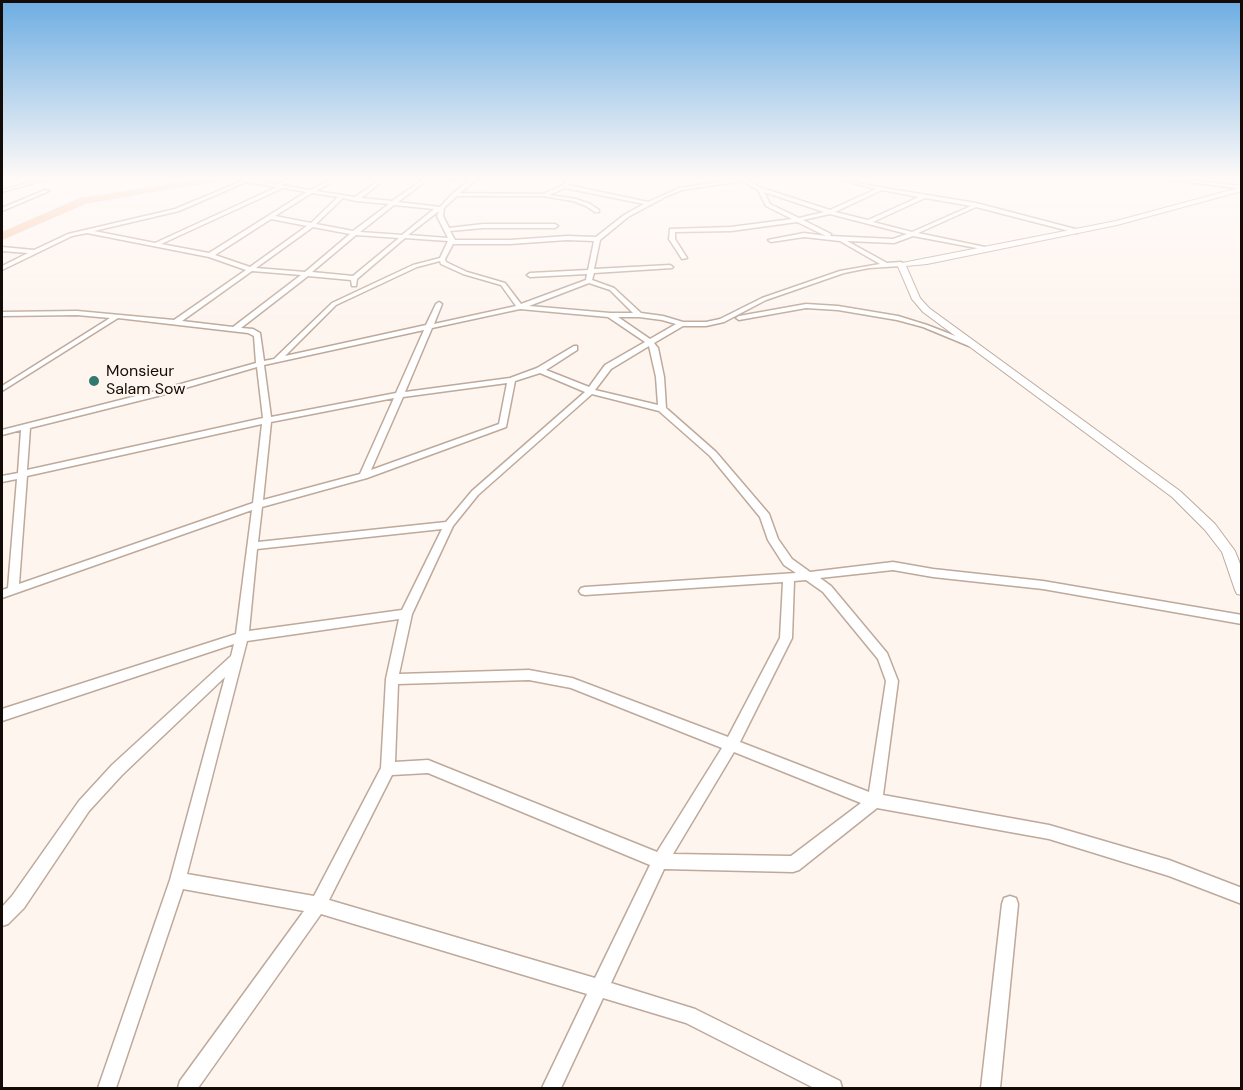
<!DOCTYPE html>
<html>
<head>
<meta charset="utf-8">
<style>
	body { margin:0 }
	#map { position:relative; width:1243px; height:1090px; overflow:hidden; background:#fef5ef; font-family:"DM Sans",sans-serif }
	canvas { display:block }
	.frame { position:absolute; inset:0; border:3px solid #120b07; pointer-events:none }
</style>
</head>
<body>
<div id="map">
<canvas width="1243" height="1090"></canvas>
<div class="frame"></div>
</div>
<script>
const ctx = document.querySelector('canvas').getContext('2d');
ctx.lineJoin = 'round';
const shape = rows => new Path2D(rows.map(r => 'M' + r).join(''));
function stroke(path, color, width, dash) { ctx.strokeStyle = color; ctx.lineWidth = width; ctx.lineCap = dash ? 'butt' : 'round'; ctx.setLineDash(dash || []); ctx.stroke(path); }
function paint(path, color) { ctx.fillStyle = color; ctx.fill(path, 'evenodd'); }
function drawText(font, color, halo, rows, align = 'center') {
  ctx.font = font + ' "DM Sans",sans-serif'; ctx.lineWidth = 4.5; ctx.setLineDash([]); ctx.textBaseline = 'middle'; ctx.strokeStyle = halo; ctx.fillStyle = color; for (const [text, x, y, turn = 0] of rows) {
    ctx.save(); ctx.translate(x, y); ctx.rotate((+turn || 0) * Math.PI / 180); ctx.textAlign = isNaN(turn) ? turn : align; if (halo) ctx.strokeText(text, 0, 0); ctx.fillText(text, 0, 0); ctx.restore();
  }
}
const minor = shape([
	[49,177,55,177,2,192,2,190,49,177],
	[231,177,237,177,278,185,278,183,298,177,303,177,281,185,310,190,337,177,342,177,316,191,355,197,384,177,388,177,361,198,392,201,427,177,480,177,460,193,543,194,563,185,570,177,574,177,568,185,648,202,679,188,738,179,736,177,741,177,762,188,830,210,876,189,829,177,835,177,872,186,976,203,1079,230,1080,231,1077,233,976,207,918,233,985,247,987,248,987,250,913,236,894,243,847,241,887,263,901,262,904,264,901,266,869,268,844,273,766,300,724,322,706,326,683,326,654,343,658,348,664,377,666,408,716,452,769,514,778,539,792,559,810,572,893,562,933,569,1043,581,1242,615,1242,624,1043,589,933,577,893,570,820,578,831,586,887,653,898,681,883,795,1049,825,1169,860,1242,888,1242,904,1169,876,1049,839,877,808,799,870,793,872,664,869,611,983,695,1009,840,1081,842,1088,814,1088,686,1023,603,998,561,1088,542,1088,587,994,321,914,198,1088,178,1088,180,1081,304,911,183,889,116,1088,98,1088,170,880,225,677,122,775,89,811,24,908,8,924,2,926,2,907,12,896,79,801,112,765,231,656,234,644,2,721,2,709,236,634,252,510,2,598,2,590,8,588,17,479,2,482,2,476,18,473,21,430,2,435,2,430,152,392,256,363,254,336,248,333,118,318,2,391,2,386,110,318,77,315,2,316,2,312,77,311,174,320,246,270,209,257,87,233,72,236,2,270,2,266,28,253,2,251,2,247,34,250,68,234,175,209,242,181,231,177],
	[430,178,470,180,453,193,440,207,398,202,430,178],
	[742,181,758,190,766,206,792,219,731,227,670,229,669,239,682,259,687,258,675,239,675,232,731,231,797,222,826,236,804,233,768,240,771,242,804,237,840,241,880,264,840,271,762,298,720,319,706,322,683,322,663,316,641,313,614,288,592,280,594,273,672,268,673,267,670,265,594,269,600,240,628,217,667,196,682,190,742,181],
	[246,182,277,187,155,243,94,231,179,211,246,182],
	[283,188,306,192,209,253,161,244,283,188],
	[565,188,644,204,624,215,596,237,567,236,510,240,455,240,450,231,483,228,555,228,558,226,555,224,483,224,449,228,443,216,444,208,457,196,543,196,573,201,586,206,595,212,599,212,599,210,590,204,576,199,549,195,565,188],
	[882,190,919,197,868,220,835,212,882,190],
	[764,192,824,212,799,218,770,204,764,192],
	[312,193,338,197,311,223,275,216,312,193],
	[343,198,356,201,389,204,353,231,316,224,343,198],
	[925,198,971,206,912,232,873,222,925,198],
	[394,205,434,209,402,235,360,232,394,205],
	[439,211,437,216,448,238,408,235,439,211],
	[830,214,907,234,893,239,830,236,831,234,803,220,830,214],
	[271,219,307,226,250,267,215,255,271,219],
	[313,227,350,234,305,272,256,268,313,227],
	[356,235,399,238,353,276,312,272,356,235],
	[405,238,448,241,440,258,413,265,332,303,274,359,264,361,260,333,253,329,241,328,308,276,351,280,352,286,356,286,357,279,405,238],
	[567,240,594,241,588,270,530,273,527,275,530,277,587,274,586,280,521,304,505,283,467,272,446,262,445,259,453,244,510,244,567,240],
	[440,261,441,264,463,274,501,285,516,306,434,324,442,304,439,302,436,304,426,325,285,356,336,305,417,267,440,261],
	[252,271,301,275,233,327,182,321,252,271],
	[589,283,610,290,633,313,610,313,529,306,589,283],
	[520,309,608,317,645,342,605,365,589,387,546,370,577,350,577,346,574,346,537,368,510,378,405,392,432,328,520,309],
	[618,317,639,317,662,320,676,324,650,339,618,317],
	[424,330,396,393,271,417,264,365,424,330],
	[649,346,656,377,658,405,595,390,611,369,649,346],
	[257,367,263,418,27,470,30,428,158,396,257,367],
	[540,373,585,392,472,491,446,522,258,542,262,507,367,478,506,427,515,381,540,373],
	[507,383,499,424,371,470,403,397,507,383],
	[592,394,659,411,710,456,760,517,768,540,784,565,796,573,585,587,581,588,579,591,581,594,585,595,783,582,780,638,728,737,572,678,529,670,399,674,412,614,453,526,478,495,592,394],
	[394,398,360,474,263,500,271,422,394,398],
	[262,424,253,503,19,584,27,476,262,424],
	[442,529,402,610,249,631,257,549,442,529],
	[806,580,823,592,878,659,886,681,869,792,740,742,792,638,794,581,806,580],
	[399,619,386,679,381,768,314,896,187,874,247,641,399,619],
	[529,680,571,688,722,748,657,852,428,760,395,762,398,684,529,680],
	[734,752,861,803,791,856,673,854,734,752],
	[428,773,650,865,595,978,329,900,392,775,428,773],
	[1150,177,1160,177,1242,186,1242,189,1150,177],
	[45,190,49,191,2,211,2,208,45,190],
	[806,304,838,306,898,316,927,325,976,344,969,346,923,327,897,320,838,310,806,308,739,320,736,318,739,316,806,304],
	[1010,896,1016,898,1018,904,1000,1088,981,1088,1002,904,1004,898,1010,896]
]);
const tertiary = shape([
	[1242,187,1242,191,1117,225,927,264,906,266,920,298,929,308,1180,491,1215,524,1235,551,1242,569,1242,595,1237,594,1235,590,1222,552,1205,530,1172,497,923,312,912,299,897,264,1116,221,1242,187]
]);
const primary = shape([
	[219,177,235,177,85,203,2,239,2,233,80,199,219,177]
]);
stroke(minor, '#bea99b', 3);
stroke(tertiary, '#bea99b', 2);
stroke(primary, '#d4d3d2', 2);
paint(minor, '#fff');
paint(tertiary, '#fff');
paint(primary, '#fec6a0');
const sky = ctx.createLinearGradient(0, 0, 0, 329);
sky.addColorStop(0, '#6dade2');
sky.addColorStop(0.54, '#fffaf8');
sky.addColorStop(1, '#fffaf800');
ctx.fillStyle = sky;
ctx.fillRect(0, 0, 1243, 329);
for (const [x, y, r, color] of [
	[94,381,6,"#32786e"]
]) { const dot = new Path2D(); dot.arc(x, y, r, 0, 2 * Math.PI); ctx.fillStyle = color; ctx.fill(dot); stroke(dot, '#fef5ef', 2); }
drawText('16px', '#120b07', '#fef5ef', [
	["Monsieur",106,372],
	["Salam Sow",106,390]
], 'left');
</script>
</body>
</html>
